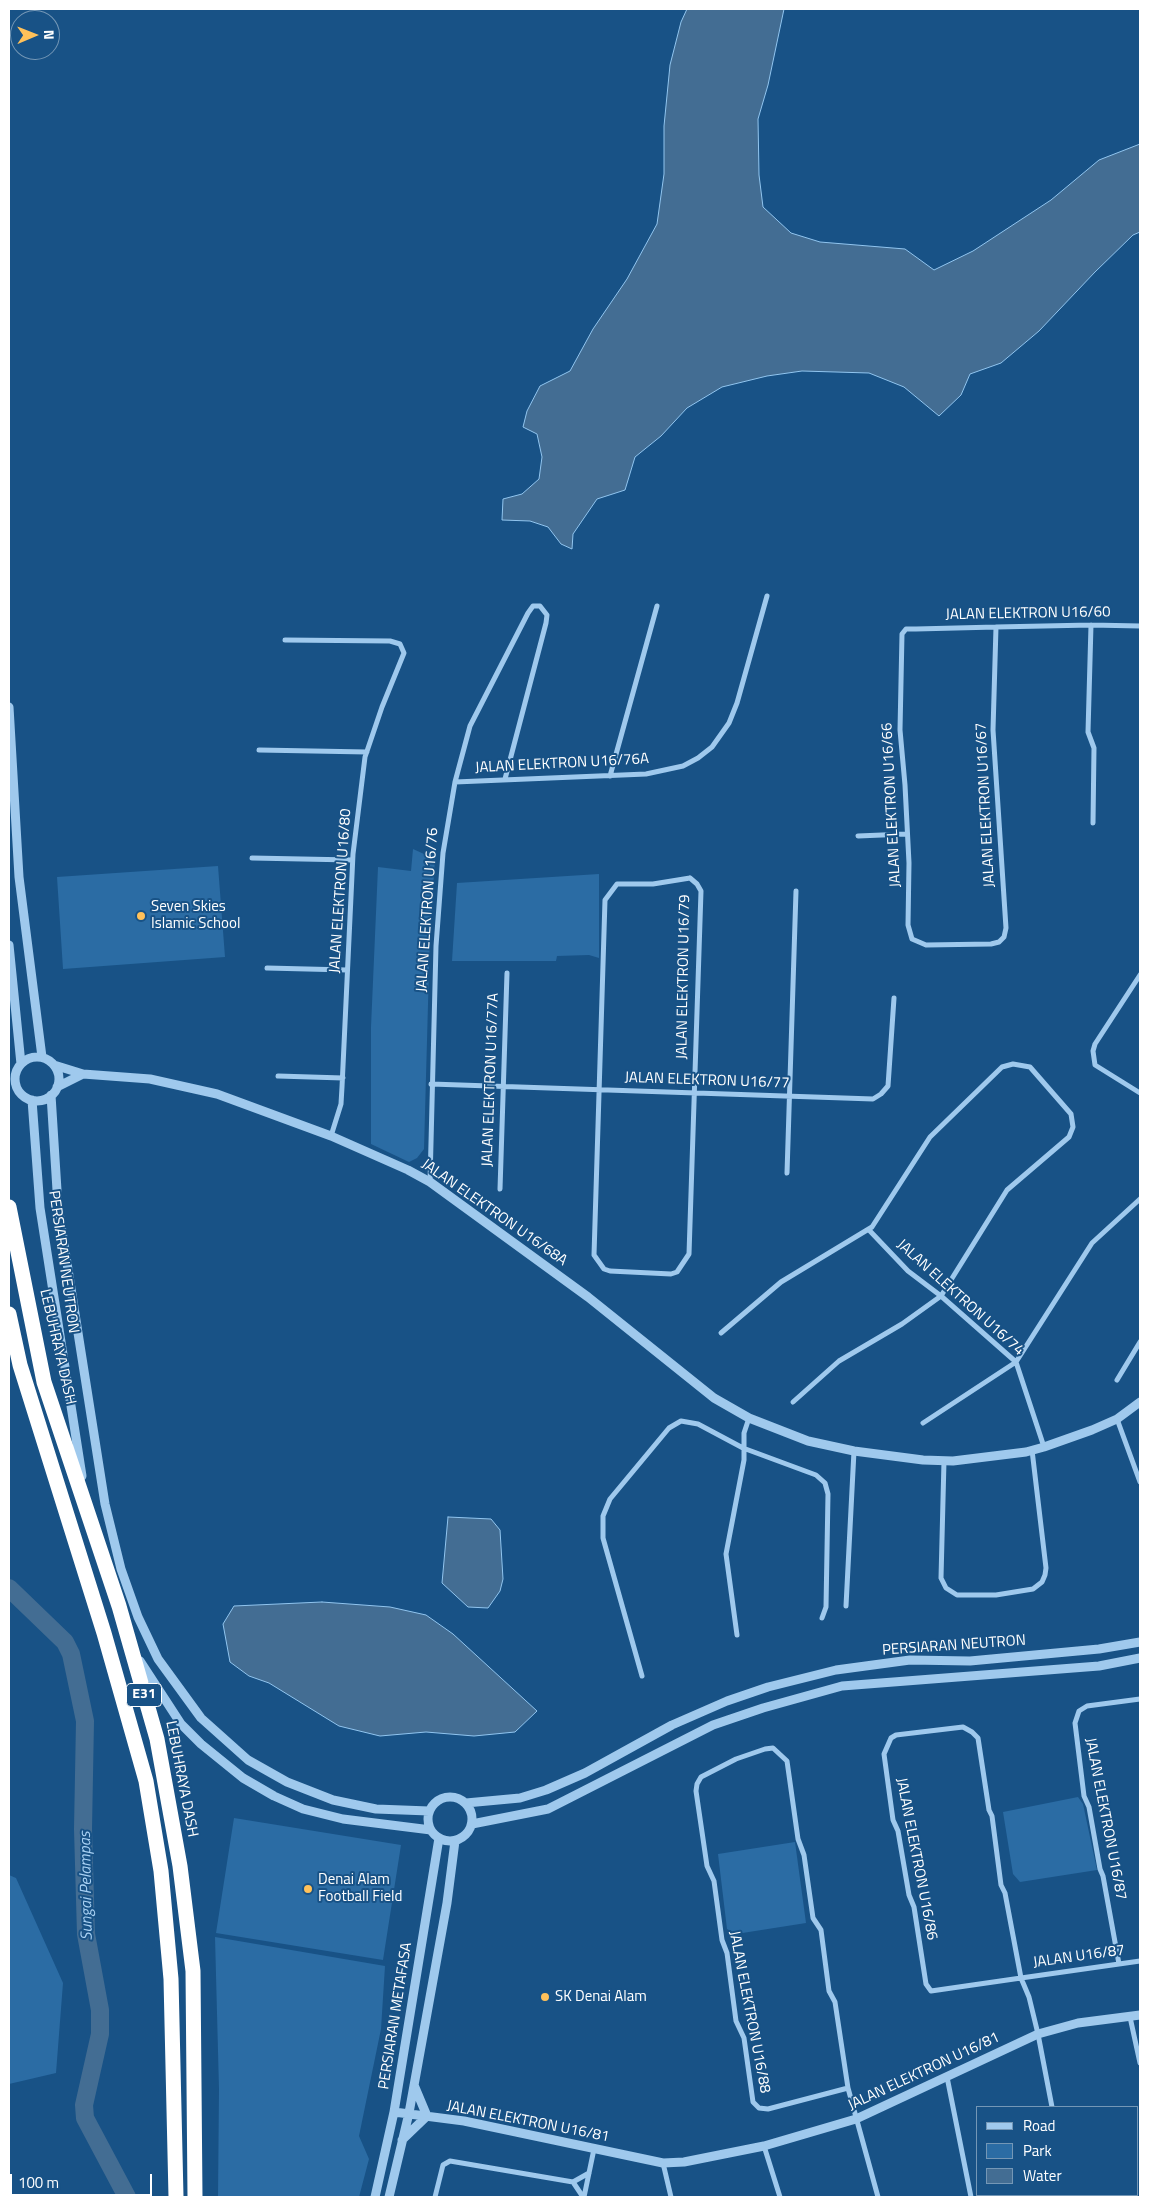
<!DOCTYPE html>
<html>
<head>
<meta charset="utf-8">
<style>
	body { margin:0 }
	#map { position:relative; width:1149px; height:2206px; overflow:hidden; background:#185286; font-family:"Titillium Web",sans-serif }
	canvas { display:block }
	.frame { position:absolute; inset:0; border:10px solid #fff; pointer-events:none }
	.legend { position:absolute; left:976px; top:2106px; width:162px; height:90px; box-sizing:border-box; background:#185286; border:1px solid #7497b6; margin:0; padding:6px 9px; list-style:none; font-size:15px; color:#fff }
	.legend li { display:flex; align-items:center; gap:10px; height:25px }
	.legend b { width:25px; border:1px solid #7497b6 }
	.north { position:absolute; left:10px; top:10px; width:50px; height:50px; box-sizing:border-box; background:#185286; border:1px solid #7497b6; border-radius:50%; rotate:89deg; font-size:14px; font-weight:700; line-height:20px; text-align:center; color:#fff }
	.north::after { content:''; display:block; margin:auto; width:18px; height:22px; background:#ffc15a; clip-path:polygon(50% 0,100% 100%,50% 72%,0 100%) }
	.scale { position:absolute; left:10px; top:2174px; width:142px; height:22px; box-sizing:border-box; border:2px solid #fff; border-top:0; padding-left:6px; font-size:15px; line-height:18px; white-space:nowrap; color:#fff; -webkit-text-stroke:4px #185286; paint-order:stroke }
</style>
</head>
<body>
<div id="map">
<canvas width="1149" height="2206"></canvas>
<div class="frame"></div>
<ul class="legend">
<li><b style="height:6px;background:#9fc9ed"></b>Road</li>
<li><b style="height:14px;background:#2b6ca4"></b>Park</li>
<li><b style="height:14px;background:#436d93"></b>Water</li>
</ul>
<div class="north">N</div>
<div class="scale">100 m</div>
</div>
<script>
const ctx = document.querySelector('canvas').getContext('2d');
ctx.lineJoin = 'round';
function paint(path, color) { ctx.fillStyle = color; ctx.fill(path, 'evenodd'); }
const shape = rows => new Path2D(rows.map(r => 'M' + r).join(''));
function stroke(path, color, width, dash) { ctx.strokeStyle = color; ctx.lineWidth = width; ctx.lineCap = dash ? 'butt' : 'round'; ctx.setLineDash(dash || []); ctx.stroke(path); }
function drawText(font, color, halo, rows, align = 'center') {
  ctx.font = font + ' "Titillium Web",sans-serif'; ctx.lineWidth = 4; ctx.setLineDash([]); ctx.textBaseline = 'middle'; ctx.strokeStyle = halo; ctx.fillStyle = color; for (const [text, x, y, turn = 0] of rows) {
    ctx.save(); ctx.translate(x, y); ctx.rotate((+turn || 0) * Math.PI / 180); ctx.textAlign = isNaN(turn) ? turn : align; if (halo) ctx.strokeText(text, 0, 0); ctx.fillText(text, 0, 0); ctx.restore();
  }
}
paint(shape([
	[413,849,435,859,430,932,424,1149,417,1158,409,1162,371,1144,371,1027,378,867,411,871],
	[218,866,225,957,63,969,57,877],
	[599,874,599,958,589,955,557,956,556,961,452,961,457,883],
	[1078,1797,1083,1804,1097,1870,1020,1882,1013,1874,1003,1812],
	[234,1818,401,1845,383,1960,216,1933],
	[795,1842,806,1923,736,1934,727,1929,718,1854],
	[9,1875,16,1878,63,1983,56,2073,9,2084],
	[215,1937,385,1966,381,2029,359,2136,369,2159,359,2197,218,2197,219,2089]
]), '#2b6ca4');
const water = shape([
	[687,9,784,9,768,85,758,119,759,175,763,207,791,233,820,242,905,249,934,270,973,251,1051,200,1099,160,1140,144,1140,232,1133,235,1095,272,1039,331,1001,363,970,374,961,395,939,416,904,387,869,373,802,371,767,376,722,387,687,408,661,436,635,457,625,490,597,499,573,534,572,549,561,544,548,527,530,521,502,520,503,499,522,494,539,479,542,457,537,434,523,427,527,411,540,386,570,371,593,329,627,279,657,224,664,174,664,126,670,65,681,22,687,9],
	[448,1517,491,1519,500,1530,503,1579,500,1591,488,1608,468,1607,442,1583,448,1517],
	[322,1602,390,1607,426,1615,453,1634,537,1711,515,1732,474,1736,426,1732,380,1736,339,1726,269,1683,249,1676,230,1662,223,1624,234,1606,322,1602]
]);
paint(water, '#436d93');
stroke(water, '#91c5ef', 1);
stroke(shape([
	[9,1588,65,1642,71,1654,85,1721,83,1829,86,1934,100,2010,100,2034,84,2105,85,2118,127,2197]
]), '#436d93', 18);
stroke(shape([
	[1091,625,1088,732,1094,748,1093,823],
	[996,627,993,730,1006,928,1004,937,999,942,991,944,926,945,912,939,908,925,909,863,905,785,900,730,902,634,906,629,916,629,996,627,1091,625,1140,626],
	[285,640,390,641,400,644,404,653,382,707,365,757,353,854,342,1087,341,1104,331,1136],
	[259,750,367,752],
	[610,776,657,606],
	[455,782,646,774,683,766,698,758,712,747,729,723,737,703,767,596],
	[858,836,906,834],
	[252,858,352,860],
	[690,878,697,884,701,891,689,1254,677,1272,671,1274,610,1271,604,1269,594,1255,605,900,617,884,653,884,690,878],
	[267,968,347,970],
	[1140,975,1095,1044,1093,1051,1095,1065,1140,1093],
	[278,1076,343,1078],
	[431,1084,873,1099,881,1094,888,1086,894,998],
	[787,1173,796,891],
	[430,1182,436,946,443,853,455,782,470,726,528,613,533,606,540,606,547,615,546,623,505,779],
	[500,1189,507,973],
	[869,1230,908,1271,941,1296,1016,1362,1044,1447],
	[721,1333,781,1282,872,1227,930,1137,1002,1067,1013,1064,1030,1067,1071,1114,1073,1127,1069,1137,1007,1190,941,1296,902,1324,839,1361,793,1402],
	[1117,1380,1140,1342],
	[1117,1419,1140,1482],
	[923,1423,1016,1362,1092,1243,1140,1199],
	[944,1461,941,1578,946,1588,957,1595,996,1595,1033,1589,1042,1582,1045,1575,1046,1568,1032,1450],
	[846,1606,854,1451],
	[737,1635,726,1554,744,1460,744,1433,749,1418],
	[642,1676,603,1538,603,1516,610,1499,669,1428,681,1421,698,1424,743,1448,816,1475,825,1483,828,1494,826,1607,822,1618],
	[1119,1964,1103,1876,1100,1869,1089,1807,1084,1796,1075,1723,1079,1711,1087,1706,1140,1699],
	[1130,2017,1140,2063],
	[947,2077,971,2197],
	[848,2088,768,2109,759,2108,753,2102,744,2038,736,2021,727,1953,722,1940,714,1881,707,1866,696,1791,697,1784,701,1777,736,1759,765,1749,773,1748,787,1761,798,1839,804,1855,813,1918,821,1930,829,1991,835,2002,848,2088,878,2197],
	[1052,2107,1038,2034,1029,1997,1021,1978,1005,1893,1001,1885,992,1816,989,1810,978,1738,972,1732,963,1727,896,1735,891,1738,884,1754,893,1820,898,1831,909,1895,914,1907,926,1984,931,1991,1021,1978,1140,1961],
	[764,2146,780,2197],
	[663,2163,671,2197],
	[573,2182,589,2173],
	[573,2182,583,2197],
	[1076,2195,1077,2197],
	[435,2197,443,2165,450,2161,573,2182],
	[584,2197,594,2149]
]), '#9fc9ed', 5);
stroke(shape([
	[9,707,19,877,42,1057],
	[9,945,21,1064],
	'15 1079a22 22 0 1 1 44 0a22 22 0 1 1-44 0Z',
	[54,1065,83,1074,150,1079,217,1094,331,1136,408,1170,430,1182,588,1297,714,1398,749,1418,808,1441,854,1451,923,1460,953,1461,1026,1452,1044,1447,1092,1430,1117,1419,1140,1402],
	[57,1087,83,1074],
	[51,1095,58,1206,105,1504,121,1569,138,1617,158,1659,201,1718,248,1760,287,1782,333,1800,376,1809,429,1811],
	[32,1100,40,1208,82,1476],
	[140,1661,181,1724,201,1744,243,1778,274,1796,303,1809,343,1819,431,1830],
	'428 1819a22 22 0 1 1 44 0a22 22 0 1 1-44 0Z',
	[466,1803,520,1798,546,1790,585,1773,672,1725,727,1701,768,1687,836,1670,910,1660,970,1661,1099,1649,1140,1642],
	[472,1824,548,1809,713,1725,763,1708,842,1686,1099,1666,1140,1658],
	[414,2085,427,2116],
	[394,2112,464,2121,663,2163,684,2162,764,2146,856,2119,1038,2034,1078,2023,1140,2015],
	[402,2140,427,2116],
	[375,2197,394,2112,439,1838],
	[389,2197,409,2113,447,1903,455,1841]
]), '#9fc9ed', 9);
stroke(shape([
	[9,1314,20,1365,104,1633,146,1781,161,1871,171,1979,176,2197]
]), '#fff', 15);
stroke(shape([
	[9,1207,44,1382,119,1606,157,1739,180,1866,193,1971,195,2197]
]), '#fff', 15);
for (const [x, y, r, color] of [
	[141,916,5,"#ffc15a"],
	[308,1889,5,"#ffc15a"],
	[545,1997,5,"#ffc15a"]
]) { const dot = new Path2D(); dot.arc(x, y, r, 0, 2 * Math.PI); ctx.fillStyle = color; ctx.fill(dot); stroke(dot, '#185286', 2); }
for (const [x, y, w] of [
	[144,1695,35]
]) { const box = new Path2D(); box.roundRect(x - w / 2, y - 11.5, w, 23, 4); ctx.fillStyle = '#185286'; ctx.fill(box); stroke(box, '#fff', 1); }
drawText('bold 14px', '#fff', null, [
	["E31",144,1695]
]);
drawText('15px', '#fff', '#185286', [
	["JALAN ELEKTRON U16/60",1028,614,-1],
	["JALAN ELEKTRON U16/76A",562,764,-3],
	["JALAN ELEKTRON U16/66",892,805,-93],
	["JALAN ELEKTRON U16/67",986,805,-93],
	["JALAN ELEKTRON U16/80",341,891,-86],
	["JALAN ELEKTRON U16/76",428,910,-86],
	["JALAN ELEKTRON U16/79",684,977,-89],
	["JALAN ELEKTRON U16/77A",491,1080,-88],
	["JALAN ELEKTRON U16/77",707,1081,2],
	["JALAN ELEKTRON U16/68A",494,1213,35],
	["PERSIARAN NEUTRON",63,1262,82],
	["JALAN ELEKTRON U16/74",960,1298,42],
	["LEBUHRAYA DASH",57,1347,77],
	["PERSIARAN NEUTRON",954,1646,-4],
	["LEBUHRAYA DASH",181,1779,79],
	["JALAN ELEKTRON U16/87",1105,1819,79],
	["JALAN ELEKTRON U16/86",916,1859,79],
	["JALAN U16/87",1079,1957,-8],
	["JALAN ELEKTRON U16/88",749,2012,79],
	["PERSIARAN METAFASA",396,2016,-81],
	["JALAN ELEKTRON U16/81",924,2072,-25],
	["JALAN ELEKTRON U16/81",528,2122,11]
]);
drawText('15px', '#fff', '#185286', [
	["Seven Skies",151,907],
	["Islamic School",151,924],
	["Denai Alam",318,1880],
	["Football Field",318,1897],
	["SK Denai Alam",555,1997]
], 'left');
drawText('italic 16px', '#aad2f4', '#185286', [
	["Sungai Pelampas",87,1886,-91]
]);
</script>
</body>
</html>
